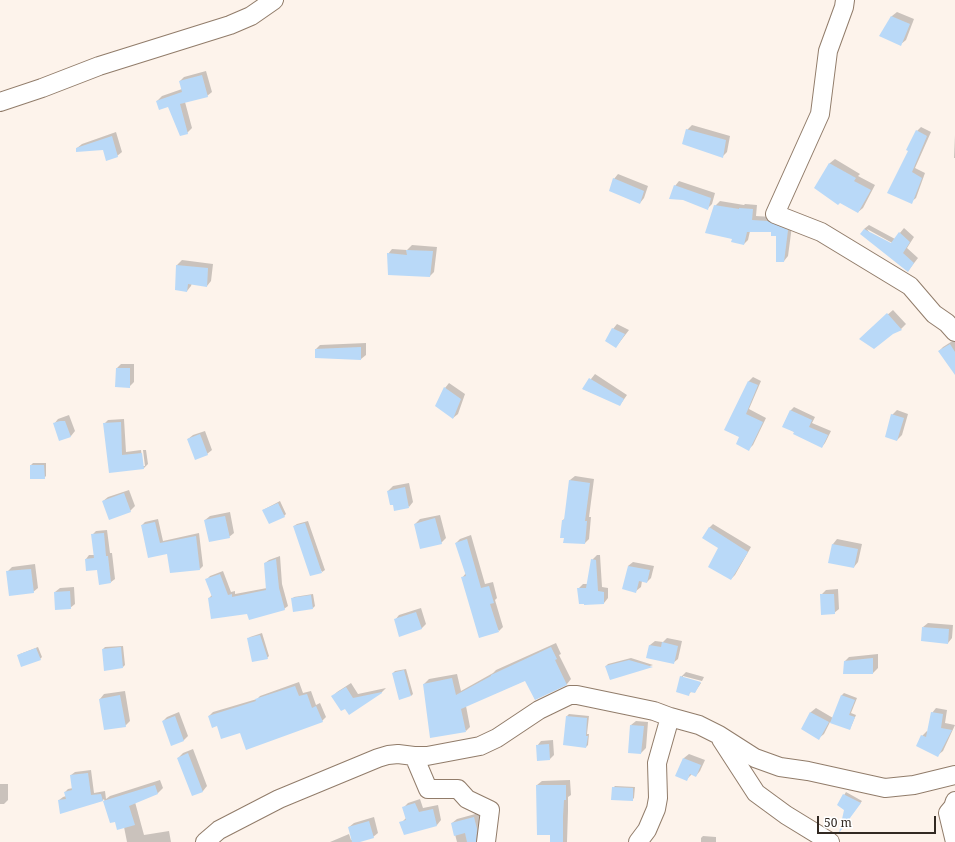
<!DOCTYPE html>
<html>
<head>
<meta charset="utf-8">
<style>
	body { margin:0 }
	#map { position:relative; width:955px; height:842px; overflow:hidden; background:#fdf3eb; font-family:"Noto Serif",serif }
	canvas { display:block }
	.scale { position:absolute; left:817px; top:816px; width:119px; height:18px; box-sizing:border-box; border:2px solid #322922; border-top:0; padding-left:5px; font-size:12px; line-height:14px; white-space:nowrap; color:#322922; -webkit-text-stroke:3px #fff; paint-order:stroke }
</style>
</head>
<body>
<div id="map">
<canvas width="955" height="842"></canvas>
<div class="scale">50 m</div>
</div>
<script>
const ctx = document.querySelector('canvas').getContext('2d');
ctx.lineJoin = 'round';
function paint(path, color) { ctx.fillStyle = color; ctx.fill(path, 'evenodd'); }
const shape = rows => new Path2D(rows.map(r => 'M' + r).join(''));
function stroke(path, color, width, dash) { ctx.strokeStyle = color; ctx.lineWidth = width; ctx.lineCap = dash ? 'butt' : 'round'; ctx.setLineDash(dash || []); ctx.stroke(path); }
paint(shape([
	[897,12,914,19,906,40,901,44,880,36,892,16],
	[206,71,212,92,207,96,185,102,192,128,187,133,169,106,157,101,162,96,182,89,180,81,184,77],
	[692,125,730,136,727,152,722,157,687,130],
	[921,127,931,132,915,168,925,173,916,198,911,202,910,151,917,131],
	[116,132,122,152,117,156,104,149,77,148,82,144],
	[955,135,955,158,954,158],
	[835,159,860,174,858,176,875,185,863,208,858,212,816,188,830,163],
	[618,174,648,186,644,198,640,203,614,179],
	[679,181,715,193,712,204,707,209,675,186],
	[720,201,744,205,745,204,757,205,756,216,772,217,792,226,788,256,784,261,776,235,772,231,750,231,748,240,744,244,733,239,715,206],
	[869,225,895,239,904,228,914,237,907,248,918,258,908,271,864,229],
	[867,229,896,245,895,247,870,233],
	[412,245,437,247,434,272,430,276,388,254,392,249,407,250],
	[182,260,213,264,211,281,207,286,192,283,191,286,187,291,176,289,177,265],
	[893,310,906,324,901,329,893,333,865,334],
	[617,324,629,330,616,347,613,329],
	[954,340,955,341,955,363,939,351,943,347],
	[366,343,366,355,361,359,316,349,320,345],
	[121,364,134,364,134,382,129,387,117,368],
	[595,374,627,395,620,405,583,389],
	[753,377,761,381,749,409,766,418,753,445,749,449,740,437,726,430,749,381],
	[449,383,465,394,458,414,453,418,445,388],
	[794,407,815,417,812,423,831,431,825,443,822,447,783,426,791,410],
	[897,410,908,414,902,435,897,440,892,415],
	[69,415,75,431,71,436,60,440,54,424,58,419],
	[124,419,126,452,141,450,143,466,145,466,143,450,146,450,148,464,144,468,110,472,104,424,108,420],
	[205,431,212,450,207,454,188,439,193,435],
	[33,463,46,463,46,476,44,478,31,465],
	[575,476,594,479,589,517,591,517,589,539,585,543,563,520,565,518,570,480],
	[409,483,413,502,409,507,388,491,393,486],
	[129,490,135,506,130,511,103,501,108,497],
	[280,501,286,514,284,516,263,510],
	[230,512,234,533,229,537,205,520,210,516],
	[440,515,446,538,441,543,415,524,420,519],
	[158,519,163,541,199,533,203,566,200,569,168,553,142,525,145,522],
	[308,521,325,570,322,572,294,526,297,524],
	[713,524,751,547,735,575,731,579,719,547,709,528],
	[107,530,110,553,112,553,115,579,111,582,86,559,89,555,95,555,93,534,96,531],
	[471,535,485,584,493,582,497,598,495,600,503,627,499,631,462,578,466,573,456,543,460,539],
	[837,539,862,544,858,562,854,567,829,562,833,544],
	[597,555,600,555,602,587,608,588,608,598,604,603,578,589,583,584,588,584,592,560],
	[280,556,282,584,288,606,284,609,248,612,209,598,212,595,206,580,210,576,223,571,231,592,235,591,235,594,267,588,265,563,269,560],
	[633,562,654,566,651,578,647,582,642,581,641,587,636,591,628,566],
	[35,564,38,588,33,592,7,572,12,567],
	[74,587,75,604,70,608,55,592,60,588],
	[838,589,839,609,834,613,821,595,826,590],
	[313,594,315,606,313,608,292,599,294,597],
	[421,608,426,624,421,629,395,620,399,615],
	[928,623,953,625,952,638,948,643,923,627],
	[262,633,269,656,267,658,248,639,250,637],
	[667,638,682,641,678,659,673,663,647,657,650,645,655,641,663,642],
	[556,643,561,654,559,655,571,679,567,684,535,699,526,680,466,706,470,727,466,731,424,684,429,679,457,674,461,691,493,673,496,670],
	[123,646,125,665,123,667,103,649,105,647],
	[38,647,42,657,40,659,18,656,20,654],
	[878,654,878,668,873,673,844,662,849,657],
	[631,658,653,665,610,679,606,666,608,664],
	[406,669,413,694,411,696,393,673,395,671],
	[686,672,704,677,702,681,683,676,683,678,701,683,695,692,692,691,688,695,681,677],
	[299,682,303,693,311,691,316,705,320,703,326,717,322,721,241,732,218,725,209,716,213,712,257,699,260,696],
	[351,683,358,694,386,688,381,693,345,708,332,697,337,692],
	[125,691,130,721,125,726,100,699,104,694],
	[844,693,857,698,851,713,856,715,850,729,830,722,824,734,819,738,802,729,811,712,816,708,833,718,842,695],
	[936,708,947,710,945,723,955,725,943,751,938,755,922,736,927,731,928,732,932,713],
	[179,712,188,736,184,740,172,745,163,721,167,717],
	[569,714,589,716,587,734,589,734,588,745,586,747,567,716],
	[636,721,648,722,646,748,641,753,631,725],
	[553,740,554,755,550,759,537,746,541,741],
	[193,749,207,786,203,791,193,795,178,758,183,753],
	[689,754,705,760,700,771,696,776,692,774,687,779,677,775,684,758],
	[91,770,94,793,105,791,106,799,110,796,160,780,163,788,158,793,135,802,144,835,169,831,171,842,127,842,124,827,116,821,111,822,104,799,102,801,59,800,63,797,66,796,65,792,68,789,73,788,71,775,75,772],
	[570,780,571,795,568,797,568,811,567,842,551,842,551,834,537,785,542,781],
	[0,784,8,784,8,800,4,804,0,804],
	[615,786,635,787,634,798,632,800,613,788],
	[846,792,862,801,841,829,845,809,838,805],
	[420,799,423,808,438,805,441,820,437,825,404,832,401,823,407,817,403,808,408,803],
	[479,813,481,824,478,842,457,842,452,823,457,819],
	[374,817,378,833,373,837,356,842,330,842,349,834,351,840,353,839,349,827,354,823],
	[703,836,716,837,716,842,701,842,701,838]
]), '#0003');
paint(shape([
	[891,16,910,24,901,46,879,36],
	[202,75,208,97,180,104,188,134,180,136,168,107,159,110,156,101,182,92,179,81],
	[686,129,726,140,723,158,682,144],
	[916,130,927,136,912,172,922,178,912,204,887,193,908,151,906,150],
	[112,136,118,157,106,161,103,150,76,152,76,148],
	[829,163,856,178,854,181,871,190,858,213,840,203,838,205,814,188],
	[613,178,644,191,640,204,609,191],
	[674,185,711,198,708,210,683,200,669,199],
	[714,205,739,209,739,208,753,209,752,220,768,221,788,230,784,262,776,262,776,236,771,236,771,232,747,232,744,245,731,242,732,239,705,233],
	[864,229,891,243,899,232,910,242,903,253,914,263,908,272,860,234],
	[406,250,433,251,430,277,388,275,387,253,407,255],
	[176,265,208,268,207,287,188,284,187,292,175,290],
	[887,313,902,330,893,334,874,349,859,339],
	[612,328,625,334,616,348,605,341],
	[950,344,955,352,955,375,938,351],
	[361,347,361,360,315,358,315,349],
	[116,368,130,368,130,388,115,387],
	[589,378,624,399,620,406,582,389],
	[748,381,758,385,746,414,763,422,749,451,736,444,739,437,724,430],
	[444,387,461,399,453,419,435,406],
	[790,410,812,420,809,427,828,435,822,448,793,434,794,432,782,427],
	[891,414,904,418,897,441,885,437],
	[60,421,65,421,71,437,59,441,53,423],
	[121,422,122,455,142,453,144,469,109,473,103,423],
	[200,434,208,455,195,460,187,439],
	[30,465,44,465,45,479,30,479],
	[569,480,590,483,585,521,587,521,585,544,563,543,564,538,560,538,562,520,564,520],
	[405,487,409,508,394,511,393,505,390,505,387,491],
	[124,493,131,512,109,520,102,501],
	[278,503,285,517,269,524,262,510],
	[225,516,230,538,209,542,204,520],
	[435,518,442,544,420,549,414,524],
	[155,522,160,543,196,536,200,570,170,573,167,554,148,558,141,525],
	[305,523,322,573,310,576,293,526],
	[709,527,748,552,731,580,708,567,718,548,702,538],
	[104,533,106,556,108,556,111,583,99,585,97,570,86,571,85,559,94,558,91,534],
	[467,539,481,588,489,586,494,603,490,604,499,632,479,638,461,577,466,576,455,543],
	[832,544,858,549,854,568,828,563],
	[276,559,279,588,285,610,249,620,247,614,211,619,208,598,212,597,205,579,220,574,228,595,232,594,232,597,266,590,264,563],
	[591,559,596,560,598,591,604,592,604,604,584,605,584,604,579,604,577,588,586,588],
	[628,566,650,570,647,583,639,581,636,593,622,589],
	[31,569,34,593,9,596,6,571],
	[70,591,71,609,55,610,54,592],
	[820,594,834,594,835,614,821,615],
	[311,595,313,609,293,612,291,598],
	[416,612,422,629,399,637,394,619],
	[922,627,949,629,948,644,921,641],
	[260,635,268,659,252,662,247,638],
	[662,642,678,646,674,664,646,658,649,645,661,647],
	[121,647,123,668,104,671,102,649],
	[551,647,557,659,555,660,567,685,535,700,525,681,461,709,466,732,430,738,423,684,452,678,456,695,491,676,491,675],
	[36,648,41,660,21,667,17,655],
	[873,658,873,674,843,674,844,661],
	[629,660,653,667,610,680,605,666],
	[404,670,411,696,399,700,392,673],
	[680,676,701,682,695,693,690,692,689,696,676,692],
	[295,686,299,696,307,694,312,708,316,706,323,722,246,750,240,733,221,739,217,726,212,728,208,716,256,701,255,699],
	[346,687,353,698,382,692,382,693,349,715,345,709,341,711,331,696],
	[120,695,126,727,104,730,99,699],
	[841,695,855,700,849,715,855,717,850,730,830,723],
	[810,712,829,722,819,740,801,729],
	[931,712,943,714,941,728,952,730,938,757,916,746,921,735,926,737],
	[175,716,184,741,171,746,162,721],
	[566,716,587,718,586,736,588,736,586,748,563,745],
	[630,725,644,726,641,754,628,753],
	[549,744,550,760,537,761,536,745],
	[188,753,203,792,192,796,177,758],
	[683,758,701,765,696,777,690,774,687,781,675,776],
	[88,773,91,795,101,794,103,801,60,814,58,800,66,799,64,792,72,790,70,775],
	[155,785,158,794,129,806,135,825,117,830,115,822,110,823,103,801],
	[536,785,566,785,566,800,564,800,563,816,563,842,550,842,550,835,537,835],
	[612,787,633,788,633,801,611,800],
	[843,794,861,803,839,833,844,810,837,805],
	[415,803,419,812,433,809,437,826,404,835,399,822,406,820,402,807],
	[474,817,477,829,476,842,467,842,465,833,454,836,451,823],
	[369,821,374,838,360,842,352,842,348,827]
]), '#b9d9f8');
const minor = shape([
	[845,0,844,7,828,51,820,114,775,214,821,232,910,286,934,314,947,323,955,332],
	[0,102,42,88,99,66,230,25,251,16,274,0],
	[721,739,756,793,786,815,830,842],
	[414,756,428,789,458,789,467,799,490,810,486,842],
	[205,842,219,830,279,799,378,758,388,755,398,754,414,756,427,756,480,746,497,738,539,710,570,695,577,695,654,711,670,717,699,725,719,735,755,758,780,767,808,771,885,788,914,785,955,775],
	[638,842,647,830,656,809,658,798,657,763,670,717],
	[955,842,948,813,953,807,955,801]
]);
stroke(minor, '#917c6a', 20);
stroke(minor, '#fff', 18);
</script>
</body>
</html>
